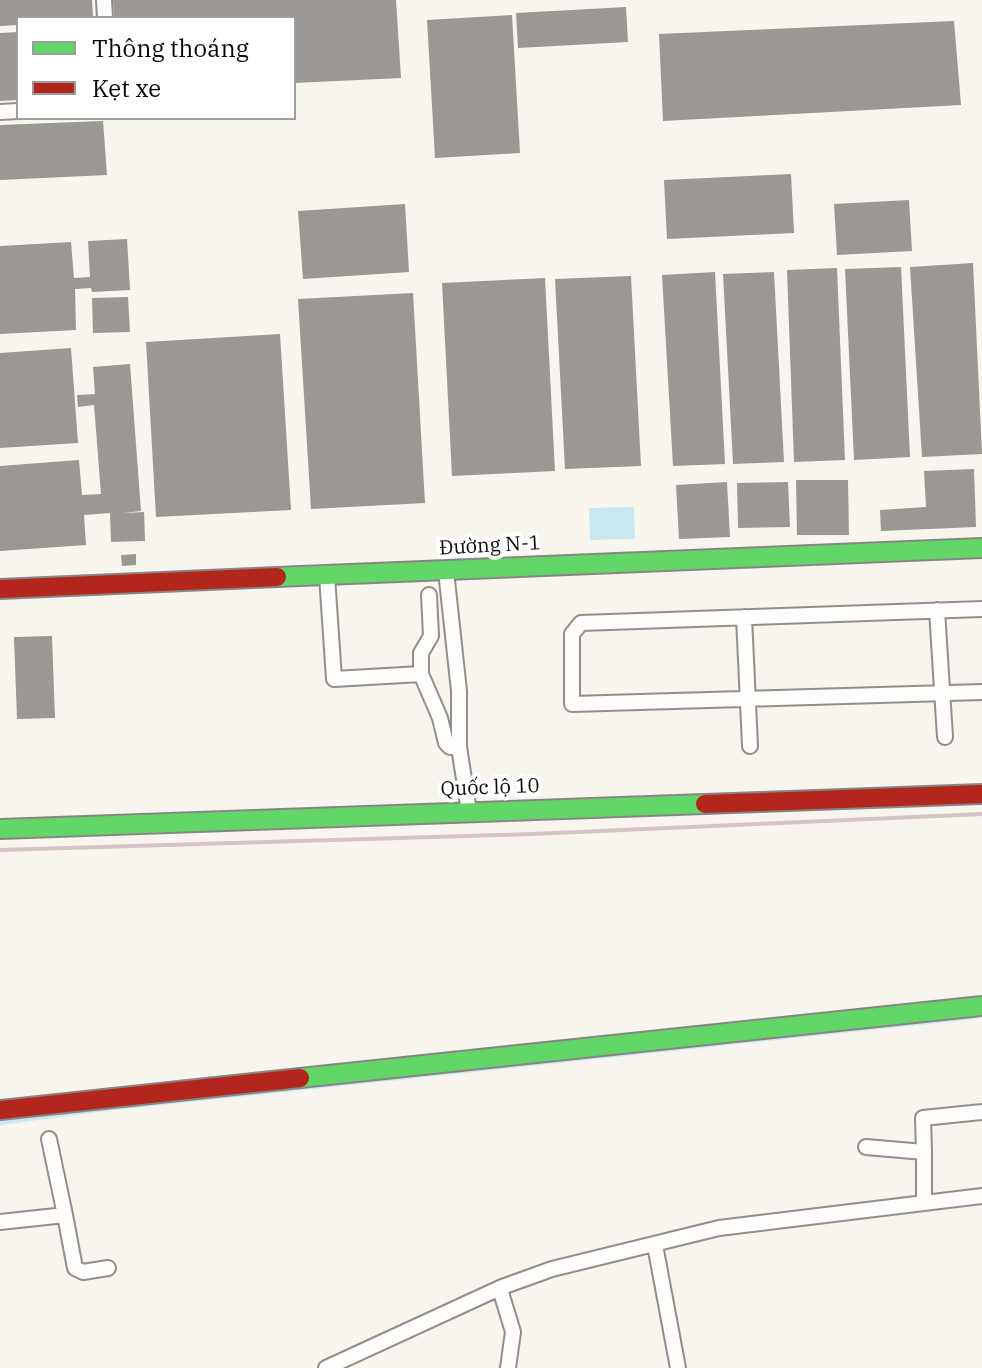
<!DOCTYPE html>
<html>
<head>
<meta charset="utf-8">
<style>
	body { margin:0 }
	#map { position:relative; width:982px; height:1368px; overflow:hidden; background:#f8f4ee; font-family:"IBM Plex Serif",serif }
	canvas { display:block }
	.legend { position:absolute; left:16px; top:16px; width:280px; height:104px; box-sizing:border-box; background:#fff; border:2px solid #9d9d9d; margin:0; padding:10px 14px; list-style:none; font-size:24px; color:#0a0a0a }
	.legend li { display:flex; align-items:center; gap:16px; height:40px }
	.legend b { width:40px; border:2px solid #9d9d9d }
</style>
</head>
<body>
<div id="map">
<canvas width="982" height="1368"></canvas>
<ul class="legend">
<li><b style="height:10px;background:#63d668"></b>Thông thoáng</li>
<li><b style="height:10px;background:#b3261e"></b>Kẹt xe</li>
</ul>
</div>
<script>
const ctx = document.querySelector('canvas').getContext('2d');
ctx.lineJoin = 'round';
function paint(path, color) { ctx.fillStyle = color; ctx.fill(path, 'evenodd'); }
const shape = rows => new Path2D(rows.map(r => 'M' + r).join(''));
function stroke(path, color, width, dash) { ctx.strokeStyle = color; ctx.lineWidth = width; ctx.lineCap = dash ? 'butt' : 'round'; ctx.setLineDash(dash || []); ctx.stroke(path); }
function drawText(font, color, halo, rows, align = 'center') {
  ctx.font = font + ' "IBM Plex Serif",serif'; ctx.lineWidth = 8; ctx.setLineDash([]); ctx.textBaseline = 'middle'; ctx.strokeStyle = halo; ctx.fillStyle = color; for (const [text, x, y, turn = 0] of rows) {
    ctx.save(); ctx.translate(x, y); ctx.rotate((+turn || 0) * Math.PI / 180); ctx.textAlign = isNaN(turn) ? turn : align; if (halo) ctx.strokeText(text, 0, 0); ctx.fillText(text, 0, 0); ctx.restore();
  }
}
paint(shape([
	[634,507,635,539,590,540,589,508]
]), '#c7e9ef');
stroke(shape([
	[0,1123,105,1109,976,1017]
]), '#c7e9ef', 4);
paint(shape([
	[0,0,92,0,93,18,18,18,18,25,0,26],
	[113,0,396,0,401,78,294,83,294,18,114,18],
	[626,7,628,42,518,48,516,13],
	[512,15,520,153,435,158,427,20],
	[954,21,961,105,663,121,659,34],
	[18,32,18,100,0,101,0,33],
	[103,121,107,175,0,180,0,125],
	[791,174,794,233,667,239,664,180],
	[909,200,912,251,837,255,834,204],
	[405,204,409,272,303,279,298,211],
	[127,239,130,290,92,292,91,288,75,289,76,330,0,334,0,246,71,242,74,278,90,277,88,241],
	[973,263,982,454,922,457,910,267],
	[901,267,910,457,854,460,845,269],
	[837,268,845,460,794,462,787,270],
	[715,272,725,464,673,466,662,275],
	[774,272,784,462,733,464,723,274],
	[631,276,641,466,565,469,555,279],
	[545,278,555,471,452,476,442,283],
	[413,293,425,503,311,509,298,299],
	[128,297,130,332,93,333,92,298],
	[280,334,291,510,156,517,146,342],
	[71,348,78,443,0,448,0,353],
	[130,364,141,511,123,513,144,512,145,541,111,542,110,513,84,515,86,545,0,551,0,466,79,460,82,495,101,494,94,405,78,407,77,395,95,394,93,367],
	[974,469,976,527,881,531,880,510,926,507,924,471],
	[796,480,848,480,849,535,797,535],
	[727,482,730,537,679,539,676,485],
	[788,482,790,527,738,528,737,483],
	[136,554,136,565,122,566,121,555],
	[52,636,55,718,17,719,14,637]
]), '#9a9794');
const street = shape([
	[104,0,105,18],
	[0,112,18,111],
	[446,571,459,691,459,747,469,811],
	[327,576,334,679,421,674,421,653,431,636,429,595],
	[982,609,581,623,572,634,572,704,982,692],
	[937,610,945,737],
	[744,617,750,746],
	[421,674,440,718,446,743,450,747,459,747],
	[49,1139,65,1215],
	[866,1147,924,1152,923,1118,982,1112],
	[924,1152,924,1203],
	[0,1222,65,1215,75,1268,83,1272,108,1268],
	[655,1245,678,1368],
	[500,1289,513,1332,508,1368],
	[326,1368,502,1287,552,1269,719,1228,982,1196]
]);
const fast = shape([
	[277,577,982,548],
	[0,829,705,804],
	[300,1078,982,1006]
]);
const jam = shape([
	[0,589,277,577],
	[705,804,982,794],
	[0,1110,300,1078]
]);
stroke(street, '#918f8d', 18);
stroke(fast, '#888683', 22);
stroke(jam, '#888683', 22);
stroke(street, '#fefdfc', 14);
stroke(fast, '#63d668', 18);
stroke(jam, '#b3261e', 18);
stroke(shape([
	[0,850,533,834,982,814]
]), '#d4c4c7', 4);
drawText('20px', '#0a0a0a', '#fff', [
	["Đường N-1",490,546,-3],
	["Quốc lộ 10",490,788,-2]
]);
</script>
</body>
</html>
